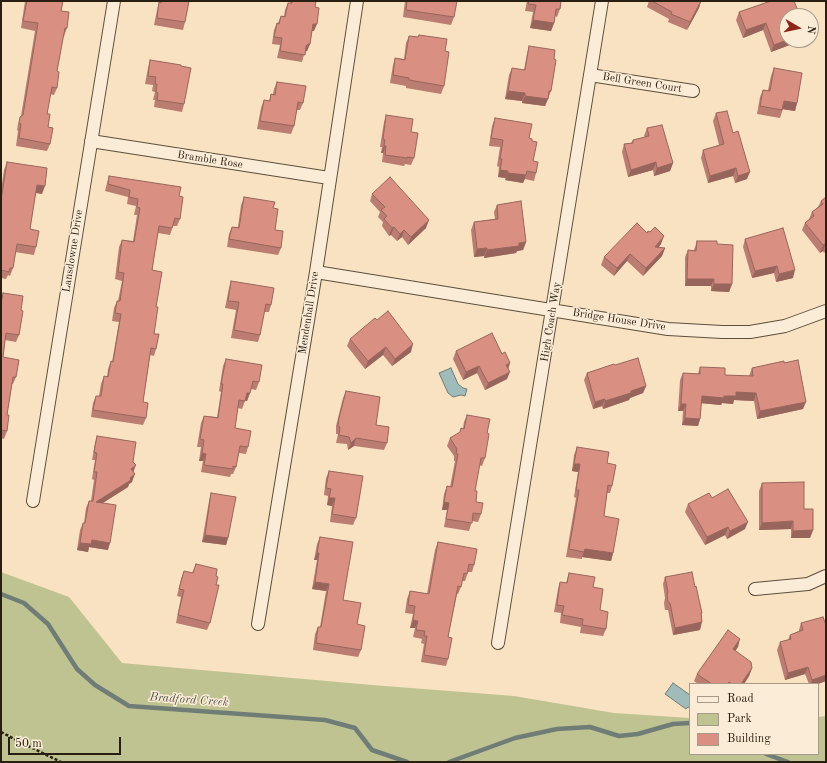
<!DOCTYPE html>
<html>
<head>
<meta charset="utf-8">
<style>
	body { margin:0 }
	#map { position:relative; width:827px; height:763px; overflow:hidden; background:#f9e2c1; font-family:"Old Standard TT",serif }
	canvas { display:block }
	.frame { position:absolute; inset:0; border:2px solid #281e11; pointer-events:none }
	.legend { position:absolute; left:689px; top:683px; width:130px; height:72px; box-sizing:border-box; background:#fbecd7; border:1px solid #a79a88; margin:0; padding:5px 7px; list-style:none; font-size:12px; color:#281e11 }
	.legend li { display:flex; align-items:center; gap:8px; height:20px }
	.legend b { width:20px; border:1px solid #a79a88 }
	.north { position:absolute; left:779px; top:8px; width:40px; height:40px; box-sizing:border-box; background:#fbecd7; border:1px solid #a79a88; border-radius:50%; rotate:99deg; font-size:11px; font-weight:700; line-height:16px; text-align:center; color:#281e11 }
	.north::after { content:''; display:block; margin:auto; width:14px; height:18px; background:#8f2418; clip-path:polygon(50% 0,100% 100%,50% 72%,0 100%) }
	.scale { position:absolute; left:8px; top:737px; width:113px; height:18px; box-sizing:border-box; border:2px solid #281e11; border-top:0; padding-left:5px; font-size:12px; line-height:14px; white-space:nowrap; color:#281e11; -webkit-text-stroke:3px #fbecd7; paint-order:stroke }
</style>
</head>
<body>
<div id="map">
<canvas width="827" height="763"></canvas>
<div class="frame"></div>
<ul class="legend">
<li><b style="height:5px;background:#fbecd7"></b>Road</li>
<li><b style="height:11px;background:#bfc392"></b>Park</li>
<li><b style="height:11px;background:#d99083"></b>Building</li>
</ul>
<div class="north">N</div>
<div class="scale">50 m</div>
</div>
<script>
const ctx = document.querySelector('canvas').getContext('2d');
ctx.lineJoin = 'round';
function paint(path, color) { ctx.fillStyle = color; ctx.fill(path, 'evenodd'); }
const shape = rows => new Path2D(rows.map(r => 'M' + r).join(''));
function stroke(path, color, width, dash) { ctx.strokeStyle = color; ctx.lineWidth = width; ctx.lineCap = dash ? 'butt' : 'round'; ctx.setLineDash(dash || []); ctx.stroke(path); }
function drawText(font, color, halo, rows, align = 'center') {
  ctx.font = font + ' "Old Standard TT",serif'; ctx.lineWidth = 3; ctx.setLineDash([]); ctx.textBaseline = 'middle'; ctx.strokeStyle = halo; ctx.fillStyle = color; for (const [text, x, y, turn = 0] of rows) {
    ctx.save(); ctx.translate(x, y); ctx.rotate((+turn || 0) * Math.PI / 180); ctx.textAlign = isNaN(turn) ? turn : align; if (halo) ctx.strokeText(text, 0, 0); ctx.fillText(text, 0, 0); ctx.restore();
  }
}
paint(shape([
	[1,572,69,597,122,663,372,685,514,696,614,713,690,718,690,754,818,754,818,717,826,716,826,762,1,762]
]), '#bfc392');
const water = shape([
	[451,368,458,384,463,388,467,389,465,396,461,395,453,397,448,393,439,373,451,368],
	[673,683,690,695,690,708,688,707,686,709,665,694,673,683]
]);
paint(water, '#a0bcba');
stroke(water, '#707d76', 1);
stroke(shape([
	[1,594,24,603,48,624,77,669,95,685,129,706,325,720,355,728,372,750,407,762],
	[766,754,788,762],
	[449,762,515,738,557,729,590,727,619,736,638,734,673,724,690,723]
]), '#707d76', 4.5);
const street = shape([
	[590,75,693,91],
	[91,141,329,178],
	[316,272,668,329,722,332,750,332,785,326,826,311],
	[33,501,114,1],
	[755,589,808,584,826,576],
	[258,624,316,272,357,1],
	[498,643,602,1]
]);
stroke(street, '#5c4f3d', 14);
stroke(shape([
	[1,732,20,742,61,762]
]), '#281e11', 2.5, [3, 2]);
stroke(street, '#fbecd7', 12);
paint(shape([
	[25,1,63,1,61,11,67,28,64,36,63,36,57,71,57,88,54,95,50,94,47,114,48,127,50,144,47,151,16,146,18,131,17,130,18,124,21,116,35,31,21,28],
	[161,1,189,1,185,22,183,30,154,25,157,10,159,2,160,3],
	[291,1,316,1,315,7,314,31,312,31,310,44,307,51,305,51,302,62,277,58,280,45,272,44,274,30,277,23,278,23,281,16,284,16,285,10,288,3,290,3],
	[405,1,457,1,454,17,451,25,403,17],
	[527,1,561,1,560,9,557,17,555,16,554,23,551,31,530,28,533,12,525,11],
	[649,1,701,1,699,8,687,30,668,22,669,19,647,7],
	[771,1,803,40,771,52,763,30,743,38,736,20,739,12],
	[419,35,445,51,444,86,441,94,406,88,406,86,390,83,393,65,395,58,404,59,406,43,409,36,418,37],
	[529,46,551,91,545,106,522,103,522,101,505,99,509,75,512,68,524,70,527,54],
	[150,60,184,104,182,112,154,107,155,100,153,100,155,92,152,91,153,85,145,84,148,68],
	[774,68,797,103,795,111,783,109,780,118,757,114,760,97,763,90,768,90,771,76],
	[277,82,303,103,300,110,297,110,294,126,291,134,257,129,261,108,264,100,269,101,271,94,273,94,274,89],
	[716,113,733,133,747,179,735,183,733,176,708,183,701,158,703,150,719,145,713,121],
	[386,115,411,132,414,158,411,165,405,164,404,166,382,162,383,153,381,153,382,147,380,147,384,122],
	[495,118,529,138,532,141,533,161,536,173,534,181,525,179,523,183,505,180,506,178,498,177,499,167,497,166,500,147,489,146,492,126],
	[647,128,673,163,670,171,654,176,653,170,628,177,622,152,624,144,631,143,633,140,645,137,644,136],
	[7,162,42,194,35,193,30,229,36,247,34,255,15,252,13,268,10,276,8,275,6,279,1,278,1,191,4,170],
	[109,176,179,196,180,219,177,226,173,226,170,235,158,233,152,270,156,307,154,334,156,349,154,356,150,355,143,402,146,418,143,425,91,417,93,403,96,396,99,396,101,384,104,376,107,377,108,369,111,361,112,362,119,322,112,321,114,308,117,301,118,301,122,281,115,279,119,247,122,240,133,241,137,215,134,215,136,206,127,204,128,197,105,191,107,183],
	[372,194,426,228,408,245,402,237,397,241,391,235,389,236,382,226,383,222,378,217,380,212,370,201],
	[244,197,273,208,275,230,281,248,278,255,227,247,229,234,232,227,238,227,241,205],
	[826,197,826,251,824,253,823,251,820,253,802,230,805,223,809,219,812,212,818,207,821,201],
	[497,205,526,242,523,250,517,251,516,253,484,258,484,256,474,257,471,230,474,222,495,219,494,212],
	[647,233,661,244,658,248,665,248,662,256,643,276,627,261,614,276,601,265,604,257],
	[745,239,793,278,776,282,774,273,752,278,743,247],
	[697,241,717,244,732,284,729,292,711,291,711,286,685,286,685,257,688,250,694,250],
	[231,281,271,305,269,312,264,312,260,335,258,342,231,338,236,310,225,308,229,288],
	[3,293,21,310,19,335,16,342,5,340,3,357,16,377,13,384,12,384,7,415,7,431,4,439,1,438,1,298],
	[350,339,411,352,392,366,383,355,365,369,347,346],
	[456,351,507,379,485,390,477,373,463,380,453,359],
	[226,359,259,382,256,390,251,389,247,401,245,401,242,409,238,408,235,428,248,447,246,454,239,453,236,467,233,474,231,474,230,477,201,472,203,461,199,461,201,447,197,447,201,423,204,416,217,417,221,392,219,391,223,366],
	[784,363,803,409,757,419,754,401,734,400,733,404,722,403,721,405,701,403,700,419,698,426,682,425,683,411,678,411,680,380,683,373,698,374,700,367,725,375,749,376,752,368],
	[615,365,646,386,643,393,630,398,629,400,603,409,602,406,593,409,584,380,587,373],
	[346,391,376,425,387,443,384,450,354,446,348,450,347,444,336,443,338,434,336,434,336,426,343,398],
	[467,415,487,433,485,458,482,466,479,465,475,491,476,502,481,514,478,522,472,521,469,531,444,527,447,510,442,510,444,494,447,486,450,487,455,461,454,461,454,456,447,446,450,438,460,433,461,428,463,428,464,422],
	[97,436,133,462,133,472,132,482,129,484,128,487,103,503,108,550,89,547,88,552,77,550,80,530,83,523,84,523,86,508,89,501,91,501,94,480,92,479,95,460,92,460,95,443],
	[577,447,607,463,612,486,610,493,607,493,604,516,613,553,611,561,582,557,582,559,566,557,576,498,574,497,578,472,572,471,574,455],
	[329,471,356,518,353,525,330,522,332,506,327,505,328,496,324,495,326,478],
	[762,483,804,509,813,530,810,538,791,538,791,529,759,530,759,491],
	[211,493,228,538,226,545,202,542,209,501],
	[712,498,745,529,727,539,725,535,705,545,685,512,688,504],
	[320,537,343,600,357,624,361,650,358,657,313,650,315,634,318,627,320,627,326,591,312,589,317,560,314,560,317,544],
	[438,542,474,565,472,572,468,572,465,581,462,581,461,587,458,594,457,594,448,637,448,659,446,666,421,662,424,644,421,643,422,639,413,637,415,628,410,628,413,614,405,613,407,599,410,591,427,594,435,550],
	[196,564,216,576,216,585,210,623,207,630,176,623,181,597,177,596,181,579,184,571,192,573],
	[569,573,593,587,606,629,603,636,580,633,581,627,560,623,561,613,554,612,558,589,560,582,566,583],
	[665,577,695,587,702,613,701,616,700,630,673,635,668,610,665,610,664,603,665,598,663,584],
	[801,623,826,625,826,681,818,684,809,684,805,674,785,680,777,650,780,642,788,640,790,635,799,631,799,630],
	[738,647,735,651,752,668,749,676,744,684,698,684,694,681,697,674]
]), '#bb7c71');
paint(shape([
	[701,1,699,8,687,30,690,22],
	[533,20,554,23,551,31,530,28],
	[766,23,763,30,743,38,746,30],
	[313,24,317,24,314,31,310,31],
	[787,40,803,40,771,52,774,45],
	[308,44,310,44,307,51,305,51,303,54],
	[508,91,525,93,522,101,505,99],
	[525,96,548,99,545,106,522,103],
	[784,101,797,103,795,111,781,109],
	[384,146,386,146,383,153,381,153],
	[656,162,653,170,628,177,631,170],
	[673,163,670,171,654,176,657,168],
	[736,168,733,176,708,183,710,176],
	[500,170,508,171,506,178,498,177],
	[750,172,747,179,735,183,738,176],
	[508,173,526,175,523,183,505,180],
	[37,185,45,186,42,194,34,192],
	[429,220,426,228,408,245,411,237],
	[394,227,391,235,389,236,392,228],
	[404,230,402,237,397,241,400,234],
	[664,236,661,244,652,255,655,247],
	[526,242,523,250,517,251,516,253,484,258,487,250,519,243],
	[825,244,823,251,820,253,823,245],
	[487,248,484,256,474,257,477,249],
	[665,248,662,256,643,276,646,268],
	[630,254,627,261,614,276,617,268],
	[777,266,774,273,752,278,755,271],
	[795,270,793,278,776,282,779,274],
	[687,279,714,279,711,286,685,286],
	[714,284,732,284,729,292,711,291],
	[413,344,411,352,392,366,395,359],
	[386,347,383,355,365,369,368,361],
	[510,363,508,370,506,365],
	[479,366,477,373,463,380,466,372],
	[510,372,507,379,485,390,488,383],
	[646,386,643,393,630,398,629,400,603,409,605,401,631,391],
	[736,392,756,393,754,401,734,400,733,404,722,403,721,405,699,403,702,396,724,396],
	[247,393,250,393,247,401,244,400],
	[605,399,602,406,593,409,595,402],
	[806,402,803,409,757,419,760,411],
	[681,404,686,404,683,411,678,411],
	[685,418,700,419,698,426,682,425],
	[356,438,354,446,348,450,351,443],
	[202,453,206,454,203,461,199,461],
	[574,464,580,464,578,472,572,471],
	[136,465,133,473,131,469],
	[135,474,132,482,129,484,128,487,93,509,96,502],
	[329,498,335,498,332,506,327,505],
	[444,502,449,503,447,510,442,510],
	[793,521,791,529,759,530,762,523],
	[748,522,745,529,727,539,730,531],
	[728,527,725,535,705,545,707,537],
	[813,530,810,538,791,538,793,531],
	[205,535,228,538,226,545,202,542],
	[92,540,110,543,108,550,89,547,88,552,77,550,80,543],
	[585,549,613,553,611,561,582,557],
	[317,553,319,553,317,560,314,560],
	[315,582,329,584,326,591,312,589],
	[413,620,418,621,415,628,410,628],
	[702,622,700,630,673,635,675,628],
	[740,639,738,647,731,657,733,649],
	[808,667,805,674,785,680,788,673],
	[752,668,749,676,744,684,741,684],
	[826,675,826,681,818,684,811,684,812,680]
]), '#98655c');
const building = shape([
	[27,1,63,1,61,11,69,12,67,28,65,28,57,71,59,72,57,88,52,87,47,114,50,114,48,127,53,128,50,144,19,138,21,124,19,123,20,117,23,115,38,23,23,21,27,1],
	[162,1,189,1,185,22,157,18,159,2,161,3,162,1],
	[292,1,316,1,315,7,319,8,317,24,313,24,310,44,308,44,306,46,305,55,280,51,282,38,274,37,277,23,279,24,281,16,285,17,288,3,292,3,292,1],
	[407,1,457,1,454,17,406,10,407,1],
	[529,1,561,1,560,9,556,9,554,23,533,20,536,5,528,4,529,1],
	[652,1,701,1,690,22,671,14,672,12,652,1],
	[771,1,794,1,800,16,787,16,787,40,774,45,766,23,746,30,739,12,771,1],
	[419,35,447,39,445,51,449,52,444,86,409,80,409,78,393,75,395,58,405,60,409,36,418,37,419,35],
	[529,46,555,50,554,59,556,60,551,91,549,91,548,99,525,96,525,93,508,91,512,68,525,70,529,46],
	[150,60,181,65,181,66,191,68,184,104,157,100,158,93,156,92,157,84,155,84,156,77,148,76,150,60],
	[774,68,802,73,797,103,784,101,782,110,760,106,763,90,770,91,774,68],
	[277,82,306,86,303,103,298,102,294,126,260,121,264,100,270,101,271,94,275,95,277,82],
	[727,111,733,133,738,131,750,172,738,176,736,168,710,176,703,150,724,144,716,113,727,111],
	[386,115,413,119,411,132,418,133,414,158,407,157,407,158,385,155,386,146,384,146,385,140,383,139,386,115],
	[495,118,532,124,529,138,532,139,532,141,537,142,533,161,538,162,536,173,527,171,526,175,508,173,508,171,500,170,502,159,500,159,503,140,491,138,495,118],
	[662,125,673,163,657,168,656,162,631,170,624,144,633,143,633,140,649,136,647,128,662,125],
	[7,162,47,168,45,186,37,185,30,229,39,231,36,247,17,244,13,268,10,268,9,272,1,270,1,200,7,162],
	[109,176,181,187,179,196,183,197,180,219,175,218,172,228,159,226,152,270,162,272,156,307,158,307,154,334,159,334,156,349,151,348,143,402,148,403,146,418,93,410,96,396,101,396,104,376,108,377,111,361,113,362,121,314,115,313,117,301,120,301,124,273,118,272,122,240,134,242,140,208,137,207,138,199,129,197,130,190,108,184,109,176],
	[390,177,429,220,411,237,404,230,400,234,394,227,392,228,384,219,387,216,381,210,385,207,372,194,390,177],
	[244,197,275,202,273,208,278,209,275,230,283,231,281,248,229,239,232,227,239,228,244,197],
	[826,197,826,244,825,244,823,245,805,223,814,216,812,212,823,204,821,201,826,197],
	[521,201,526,242,519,243,519,246,487,250,487,248,477,249,474,222,498,219,497,205,521,201],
	[637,223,647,233,648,231,650,232,655,227,664,236,655,247,665,248,646,268,630,254,617,268,604,257,637,223],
	[783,228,795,270,779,274,777,266,755,271,745,239,783,228],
	[697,241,717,241,717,244,733,245,732,284,714,284,714,279,687,279,688,250,696,251,697,241],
	[231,281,274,288,271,305,266,304,260,335,234,330,239,302,228,301,231,281],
	[3,293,23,296,21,310,23,311,19,335,6,333,3,357,19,360,16,377,13,377,7,415,9,415,7,431,1,430,1,304,3,293],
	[388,311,413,344,395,359,386,347,368,361,350,339,375,318,377,320,388,311],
	[492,333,502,354,505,352,510,363,506,365,510,372,488,383,479,366,466,372,456,351,492,333],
	[638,358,646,386,631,391,631,393,605,401,605,399,595,402,587,373,614,364,615,365,638,358],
	[226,359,262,365,259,382,253,381,250,393,247,393,245,401,239,400,235,428,251,431,248,447,240,446,236,467,233,466,233,469,204,465,206,454,202,453,204,440,200,439,204,416,218,418,223,384,221,384,226,359],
	[798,360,806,402,760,411,756,393,736,392,736,396,724,396,724,398,702,396,700,419,685,418,686,404,681,404,683,373,700,374,700,367,725,368,725,375,753,376,752,368,784,361,784,363,798,360],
	[346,391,380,397,376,425,389,427,387,443,356,438,351,443,349,437,339,435,340,427,338,426,339,418,346,391],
	[467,415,490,419,487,433,489,434,485,458,481,458,475,491,477,491,476,502,483,503,481,514,473,513,472,523,446,519,449,503,444,502,447,486,452,487,458,454,456,454,457,449,450,438,460,432,461,428,464,429,467,415],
	[97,436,136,442,133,462,136,465,131,469,135,474,130,478,131,480,96,502,116,505,110,543,92,540,91,544,80,543,83,523,85,523,89,501,93,501,97,472,94,472,97,453,94,452,97,436],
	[577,447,609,452,607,463,616,465,612,486,608,485,604,516,619,519,613,553,585,549,584,552,569,549,579,490,576,490,580,464,574,464,577,447],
	[329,471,363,476,356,518,332,514,335,498,329,498,331,489,326,488,329,471],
	[804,482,804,509,813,509,813,530,793,531,793,521,762,523,762,483,804,482],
	[728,489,748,522,730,531,728,527,707,537,688,504,709,493,712,498,728,489],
	[211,493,236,497,228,538,205,535,211,493],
	[320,537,353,542,343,600,361,603,357,624,365,626,361,650,316,643,318,627,321,627,329,584,315,582,319,553,317,553,320,537],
	[438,542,477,549,474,565,469,564,467,574,464,573,461,587,458,586,448,637,452,638,448,659,424,655,427,636,424,636,425,631,416,630,418,621,413,620,415,606,408,605,410,591,429,594,438,542],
	[196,564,217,569,216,576,218,577,216,585,219,585,210,623,178,615,184,590,179,589,184,571,193,573,196,564],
	[692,572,695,587,696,586,702,613,701,613,702,622,675,628,670,603,668,602,667,595,668,592,665,577,692,572],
	[569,573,595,577,593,587,603,589,600,610,608,612,606,629,582,625,583,619,562,615,564,606,557,605,560,582,567,583,569,573],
	[823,617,826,625,826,675,812,680,808,667,788,673,780,642,791,639,790,635,803,630,801,623,823,617],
	[728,630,740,639,733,649,751,662,752,668,741,684,732,684,729,682,728,684,712,684,697,674,728,630]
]);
paint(building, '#d99083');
stroke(building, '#98655c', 1);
drawText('11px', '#281e11', '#fbecd7', [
	["Bell Green Court",642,83,9],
	["Bramble Rose",210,160,9],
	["Lansdowne Drive",73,251,-81],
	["Mendenhall Drive",309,313,-81],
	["Bridge House Drive",619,320,9],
	["High Coach Way",551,322,-81]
]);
drawText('italic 12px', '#52554c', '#fbecd7', [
	["Bradford Creek",189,700,4]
]);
</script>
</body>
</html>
